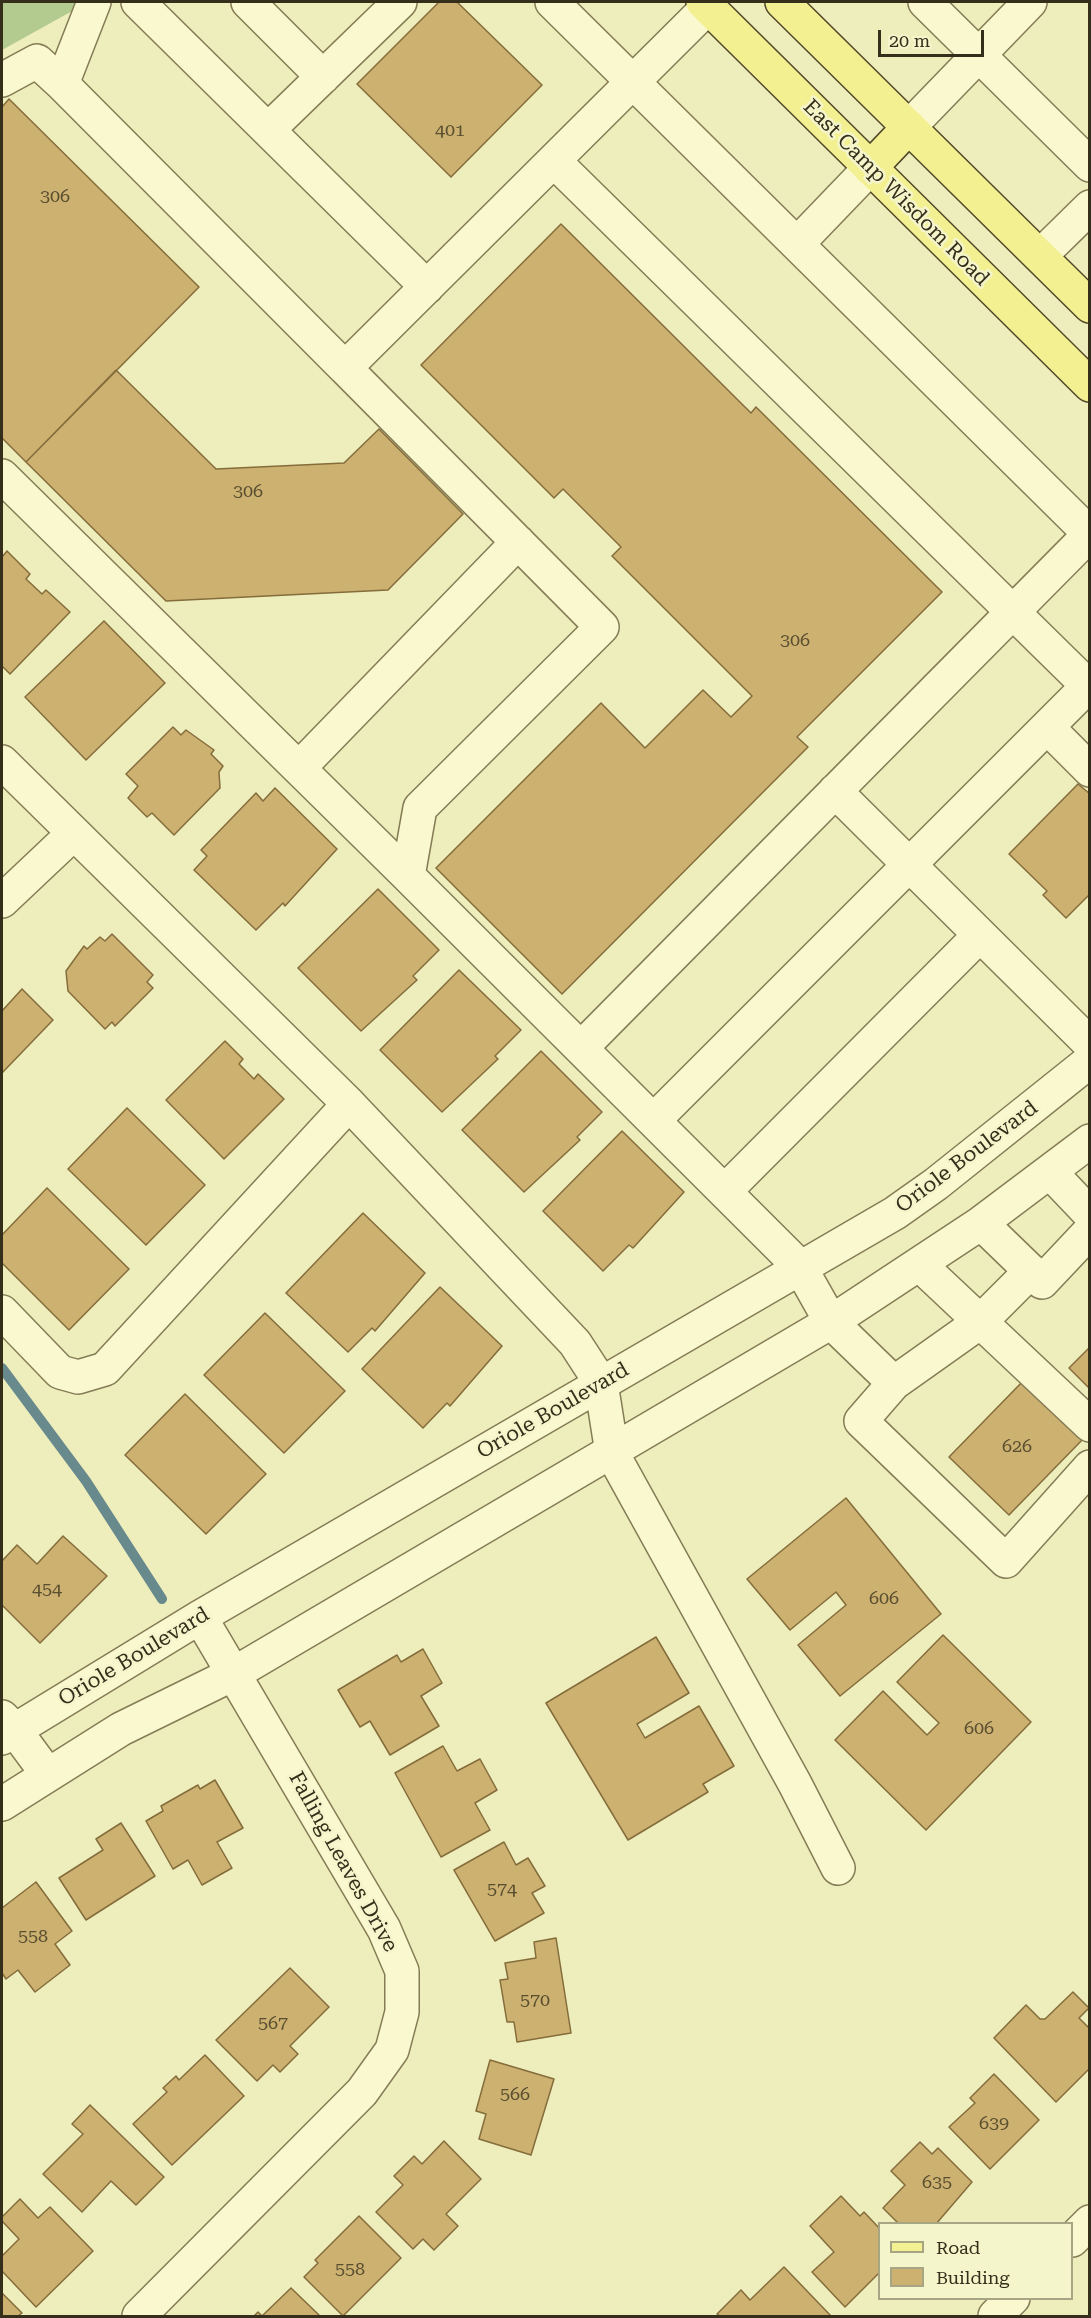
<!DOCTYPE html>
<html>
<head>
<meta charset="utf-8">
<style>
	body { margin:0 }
	#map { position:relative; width:1091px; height:2318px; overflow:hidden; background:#eeedbc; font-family:"Roboto Serif",serif }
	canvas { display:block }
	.frame { position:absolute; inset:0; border:3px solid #342e1b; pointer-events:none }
	.legend { position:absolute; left:878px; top:2222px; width:195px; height:78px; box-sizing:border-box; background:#f5f5cb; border:2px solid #a8a585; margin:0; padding:8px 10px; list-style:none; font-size:18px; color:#342e1b }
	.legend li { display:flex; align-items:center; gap:12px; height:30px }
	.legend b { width:30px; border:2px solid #a8a585 }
	.scale { position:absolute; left:878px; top:30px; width:106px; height:27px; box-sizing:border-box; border:3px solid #342e1b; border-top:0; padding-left:8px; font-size:18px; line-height:21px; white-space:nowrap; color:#342e1b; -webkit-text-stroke:4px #f5f5cb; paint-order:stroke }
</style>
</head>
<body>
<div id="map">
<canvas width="1091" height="2318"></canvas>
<div class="frame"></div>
<ul class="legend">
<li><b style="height:8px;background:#f3f092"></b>Road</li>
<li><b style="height:16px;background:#cdb171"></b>Building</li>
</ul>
<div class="scale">20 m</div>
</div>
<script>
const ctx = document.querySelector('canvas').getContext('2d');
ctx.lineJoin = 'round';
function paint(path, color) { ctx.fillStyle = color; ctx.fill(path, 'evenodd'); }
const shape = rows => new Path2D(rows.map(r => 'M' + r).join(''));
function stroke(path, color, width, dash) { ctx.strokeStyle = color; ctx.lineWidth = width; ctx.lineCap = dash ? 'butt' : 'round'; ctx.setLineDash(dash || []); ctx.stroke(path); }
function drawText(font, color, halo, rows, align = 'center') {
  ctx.font = font + ' "Roboto Serif",serif'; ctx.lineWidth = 5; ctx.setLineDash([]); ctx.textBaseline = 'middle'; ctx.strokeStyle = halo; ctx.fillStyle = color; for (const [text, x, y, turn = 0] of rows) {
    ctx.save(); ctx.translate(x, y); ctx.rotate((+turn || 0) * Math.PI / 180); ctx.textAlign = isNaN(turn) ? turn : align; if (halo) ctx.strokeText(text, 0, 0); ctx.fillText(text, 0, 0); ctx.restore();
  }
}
paint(shape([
	[2,2,77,2,74,10,2,50]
]), '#b4cb90');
stroke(shape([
	[2,1368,86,1481,162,1599]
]), '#688a8c', 10);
const building = shape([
	[439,2,457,2,542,85,451,177,357,84,439,2],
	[9,99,199,287,26,462,2,438,2,107,9,99],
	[561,224,751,413,756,407,942,592,797,737,808,747,562,994,436,868,601,703,645,748,703,690,731,717,752,696,612,556,621,547,563,489,554,498,421,365,561,224],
	[116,370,216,469,344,463,379,429,463,514,388,590,166,601,26,462,116,370],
	[7,551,30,574,26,579,42,594,46,590,70,612,10,674,2,666,2,557,7,551],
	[104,621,165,683,86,760,25,697,104,621],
	[173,727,181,735,186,730,214,750,211,754,223,766,219,772,220,788,174,835,152,813,147,817,128,798,138,786,126,774,173,727],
	[1078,784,1090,794,1090,894,1066,918,1043,895,1047,891,1009,854,1078,784],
	[275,788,337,849,285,906,283,903,256,930,194,870,207,856,201,850,256,793,263,801,275,788],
	[378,889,439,950,413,976,417,980,361,1031,298,968,378,889],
	[112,934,153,975,147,982,153,988,115,1026,112,1022,105,1029,68,991,66,971,84,946,87,949,100,937,105,941,112,934],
	[459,970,521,1030,495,1056,498,1059,442,1112,380,1050,459,970],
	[22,989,53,1020,2,1073,2,1011,22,989],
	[225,1041,243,1059,239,1064,254,1079,258,1074,284,1099,224,1159,166,1100,225,1041],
	[541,1051,602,1112,577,1137,580,1140,524,1192,462,1130,541,1051],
	[127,1108,205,1185,146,1245,68,1169,127,1108],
	[622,1131,684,1192,633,1248,629,1245,603,1271,543,1211,622,1131],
	[47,1188,129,1269,69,1330,2,1263,2,1235,47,1188],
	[363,1213,425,1273,375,1331,372,1328,348,1352,286,1293,363,1213],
	[440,1287,502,1346,450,1406,447,1403,423,1428,362,1369,440,1287],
	[265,1313,345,1391,284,1453,204,1375,265,1313],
	[1090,1347,1090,1389,1069,1368,1090,1347],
	[1025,1379,1085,1437,1009,1515,949,1457,1025,1379],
	[185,1394,266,1474,206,1534,125,1455,185,1394],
	[846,1498,941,1614,840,1696,798,1645,846,1605,836,1592,790,1630,747,1579,846,1498],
	[63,1536,107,1576,40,1643,2,1605,2,1561,17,1545,37,1564,63,1536],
	[943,1635,1031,1722,926,1830,835,1740,883,1691,927,1735,939,1723,897,1682,943,1635],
	[656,1637,689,1693,637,1724,645,1738,699,1706,734,1766,703,1784,708,1792,628,1840,546,1703,656,1637],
	[423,1649,442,1683,421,1696,439,1726,390,1755,370,1721,360,1727,338,1690,397,1655,401,1662,423,1649],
	[443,1746,457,1771,480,1759,497,1790,475,1803,490,1830,441,1857,395,1773,443,1746],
	[215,1780,243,1828,217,1842,232,1868,202,1885,188,1860,173,1869,146,1821,163,1811,161,1806,198,1785,200,1789,215,1780],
	[121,1823,155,1876,86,1920,59,1878,103,1850,96,1839,121,1823],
	[504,1842,516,1865,528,1858,545,1886,532,1893,544,1913,495,1941,454,1870,504,1842],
	[36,1882,72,1931,55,1944,70,1965,35,1992,18,1970,6,1979,2,1973,2,1908,36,1882],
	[556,1938,571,2033,517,2042,514,2022,507,2022,500,1980,508,1979,505,1963,536,1958,534,1942,556,1938],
	[290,1968,329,2007,290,2046,298,2054,280,2072,273,2065,257,2081,216,2040,290,1968],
	[1073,1992,1089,2008,1079,2018,1090,2029,1090,2068,1056,2102,994,2038,1026,2005,1040,2019,1045,2019,1073,1992],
	[205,2055,244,2096,172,2165,133,2124,167,2092,163,2088,176,2076,179,2080,205,2055],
	[490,2060,554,2079,531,2155,479,2139,486,2114,476,2111,490,2060],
	[994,2074,1039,2120,990,2169,949,2127,975,2103,970,2098,994,2074],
	[90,2105,164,2177,136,2205,111,2181,82,2212,43,2174,83,2134,72,2124,90,2105],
	[444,2141,481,2179,446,2214,458,2226,434,2250,423,2239,413,2249,376,2212,403,2185,394,2176,414,2156,422,2164,444,2141],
	[920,2142,932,2154,938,2148,972,2182,936,2224,899,2224,883,2208,905,2185,891,2171,920,2142],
	[841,2196,860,2216,864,2212,880,2229,880,2272,845,2307,812,2272,834,2252,810,2226,841,2196],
	[20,2199,38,2218,50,2207,93,2251,36,2307,2,2271,2,2256,19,2239,2,2221,2,2217,20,2199],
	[359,2216,401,2258,343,2316,304,2277,318,2263,315,2260,359,2216],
	[784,2267,831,2316,720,2316,717,2314,741,2290,750,2300,784,2267],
	[291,2288,320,2316,254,2316,258,2312,262,2316,291,2288],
	[2,2293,22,2313,18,2316,2,2316,2,2293]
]);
paint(building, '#cdb171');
stroke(building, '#846d3b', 1.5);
const minor = shape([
	[94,2,62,84,345,368],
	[138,2,427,287],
	[248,2,323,77],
	[552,2,1090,534,581,1048],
	[925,2,1090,165],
	[708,7,345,368,602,627,420,808,408,876,800,1267,831,1322,894,1383,861,1421,1006,1561,1090,1467],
	[2,80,37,61,62,84],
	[909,127,1030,2],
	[268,130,400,2],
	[554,161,1088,686,654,1120],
	[797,244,870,168],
	[1040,256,1090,207],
	[2,476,408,876],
	[1047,727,1090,770],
	[2,762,349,1104],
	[299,768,518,542],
	[835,791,1090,1044],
	[2,901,74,833],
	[1050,1172,1090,1214],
	[725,1191,980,935],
	[981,1223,1042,1282,1090,1231],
	[919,1264,1090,1425],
	[2,1312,60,1372,78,1377,105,1369,349,1104,575,1343,601,1383,612,1453,795,1784,838,1868],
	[894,1383,980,1322,1031,1271],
	[2,1717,14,1729,48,1775],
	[2,1738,200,1617,895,1213,936,1184,1090,1061],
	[2,1804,121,1729,235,1673,831,1322,981,1223,1090,1141],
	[1072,2240,1090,2222],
	[139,2316,362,2092,392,2050,402,2012,402,1971,384,1929,200,1617],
	[995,2316,1013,2298]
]);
const major = shape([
	[703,2,1090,385],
	[782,2,1090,306],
	[870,168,909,127]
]);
stroke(minor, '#857c56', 36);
stroke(major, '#52482a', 36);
stroke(minor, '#f9f8cf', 33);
stroke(major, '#f3f092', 33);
drawText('18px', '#5a4f30', null, [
	["401",450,131],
	["306",55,197],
	["306",248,492],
	["306",795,641],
	["626",1017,1447],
	["454",47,1590],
	["606",884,1599],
	["606",979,1729],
	["574",502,1890],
	["558",33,1937],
	["570",535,2001],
	["567",273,2024],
	["566",515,2095],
	["639",994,2124],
	["635",937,2183],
	["558",350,2270]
]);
drawText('21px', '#342e1b', '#f5f5cb', [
	["East Camp Wisdom Road",896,193,45],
	["Oriole Boulevard",967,1157,-37],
	["Oriole Boulevard",553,1411,-30],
	["Oriole Boulevard",134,1657,-31],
	["Falling Leaves Drive",343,1862,61]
]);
</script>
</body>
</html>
